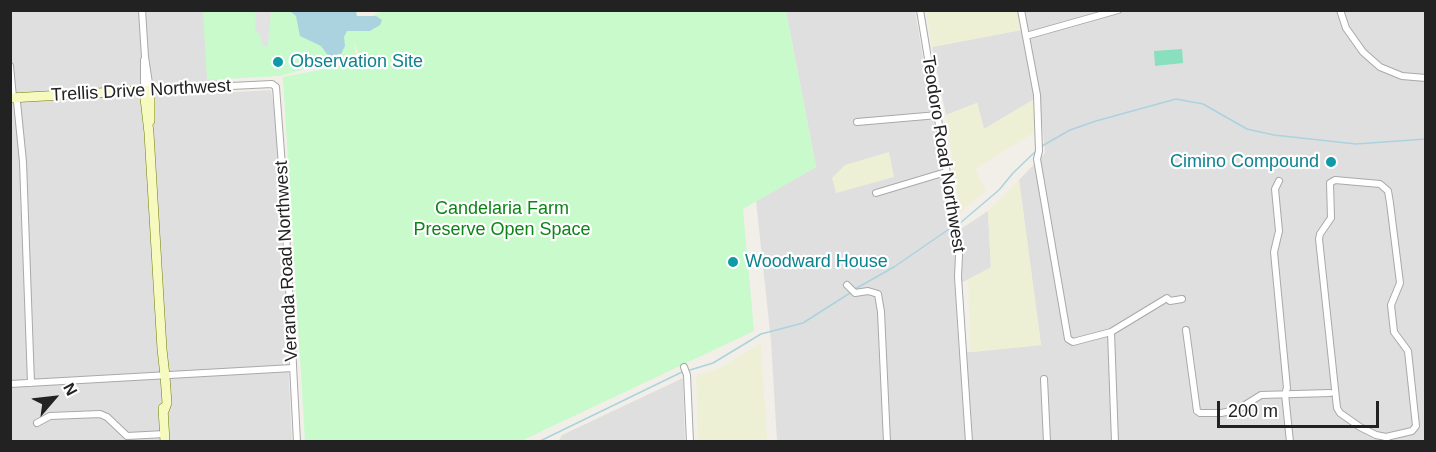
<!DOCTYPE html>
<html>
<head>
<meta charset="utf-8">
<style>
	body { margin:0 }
	#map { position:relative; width:1436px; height:452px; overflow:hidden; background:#f2efe9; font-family:Arial,sans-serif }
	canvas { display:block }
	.frame { position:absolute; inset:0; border:12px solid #222; pointer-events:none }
	.north { position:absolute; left:24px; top:368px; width:60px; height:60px; -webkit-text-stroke:4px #fff; paint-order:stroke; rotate:62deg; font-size:16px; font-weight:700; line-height:24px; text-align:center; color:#222 }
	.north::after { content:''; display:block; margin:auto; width:21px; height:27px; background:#222; clip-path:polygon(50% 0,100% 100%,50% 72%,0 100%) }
	.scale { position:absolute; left:1217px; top:401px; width:162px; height:27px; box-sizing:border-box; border:3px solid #222; border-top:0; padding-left:8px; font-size:18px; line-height:21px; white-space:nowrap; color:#222; -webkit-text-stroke:4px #fff; paint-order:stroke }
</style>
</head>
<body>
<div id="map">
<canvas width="1436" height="452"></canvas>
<div class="frame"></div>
<div class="north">N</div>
<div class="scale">200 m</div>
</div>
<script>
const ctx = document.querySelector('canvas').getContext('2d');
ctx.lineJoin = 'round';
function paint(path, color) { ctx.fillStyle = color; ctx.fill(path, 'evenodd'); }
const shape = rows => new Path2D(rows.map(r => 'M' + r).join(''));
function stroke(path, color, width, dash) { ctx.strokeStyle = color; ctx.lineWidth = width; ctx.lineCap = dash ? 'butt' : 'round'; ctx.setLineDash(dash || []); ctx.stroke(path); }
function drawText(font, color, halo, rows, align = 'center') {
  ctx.font = font + ' Arial,sans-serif'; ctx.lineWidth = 4.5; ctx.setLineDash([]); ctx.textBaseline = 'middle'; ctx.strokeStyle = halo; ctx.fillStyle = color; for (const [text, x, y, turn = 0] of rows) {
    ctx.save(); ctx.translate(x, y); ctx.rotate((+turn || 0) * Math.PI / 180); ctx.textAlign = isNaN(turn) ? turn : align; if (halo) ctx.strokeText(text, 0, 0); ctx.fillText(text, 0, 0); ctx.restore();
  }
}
paint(shape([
	[12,11,212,11,218,93,271,90,276,120,292,441,11,441,10,23,12,23],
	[786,11,915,11,953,234,988,211,991,268,955,286,959,351,971,352,1041,345,1019,180,1045,153,1039,94,1033,100,984,129,977,103,946,115,932,47,1021,30,1018,11,1425,11,1425,441,777,441,771,341,756,201,816,167],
	[683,378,685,441,558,442,562,435]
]), '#e0dfdf');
paint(shape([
	[926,11,1018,11,1021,30,932,47],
	[1033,100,1035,132,975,169,986,191,960,212,946,115,977,103,984,129],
	[889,152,894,177,836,193,832,178,845,165],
	[1019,180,1041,345,971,352,968,280,991,267,988,211],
	[761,343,767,441,698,441,696,375,722,367]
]), '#eef0d5');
paint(shape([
	[386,10,786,11,816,167,743,209,754,331,521,441,305,441,283,77,361,62,354,41,356,55,280,76,207,80,203,11,362,11,351,14,352,24]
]), '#c8facc');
paint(shape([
	[1182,49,1183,63,1155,66,1154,51]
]), '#88e0be');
paint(shape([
	[256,11,271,11,268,47,263,46,259,33,255,32]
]), '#e2e2e2');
paint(shape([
	[290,11,356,11,357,16,376,16,382,20,380,25,370,31,347,31,344,37,345,46,341,54,329,57,321,46,300,36,296,16]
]), '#aad3df');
stroke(shape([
	[1042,146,1070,130,1096,121,1176,99,1203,104,1247,129,1274,135,1356,144,1426,139],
	[959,224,999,190,1013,173,1036,151],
	[855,289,894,267,952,227],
	[690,370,713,363,761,334,803,323,850,293],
	[538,442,682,372]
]), '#aad3df', 1.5);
const street = shape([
	[142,10,145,57,150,90,272,84,276,87,284,192,297,442],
	[920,10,956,228,959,255,958,277,969,442],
	[1021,10,1037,95,1039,151,1037,159,1068,339,1073,342,1111,332,1115,442],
	[1340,10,1346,28,1363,52,1380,67,1402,76,1426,78],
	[1026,36,1118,10],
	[10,66,13,97,17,102,23,162,31,383],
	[144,90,144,60],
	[857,122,938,115],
	[1279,181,1275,189,1279,231,1274,252,1287,388,1285,394,1290,442],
	[876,193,946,172],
	[847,285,855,293,868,291,878,294,881,312,887,442],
	[1186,330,1197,411,1200,413,1221,413,1237,410,1261,395,1330,393],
	[1111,332,1167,298,1170,301,1182,299],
	[684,367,687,375,690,442],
	[1044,379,1047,442],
	[10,384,293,368],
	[37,423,50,416,100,414,107,417,127,436,165,434],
	[1386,437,1412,431,1416,426,1408,351,1394,332,1391,305,1400,283,1390,203,1388,191,1380,184,1335,180,1330,183,1331,218,1320,234,1319,239,1337,408,1340,413,1360,427,1376,435,1386,437,1387,442]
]);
const secondary = shape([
	[144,90,149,133,162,349,165,376,167,403,164,411],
	[10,98,150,90,150,121],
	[163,408,165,442]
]);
stroke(street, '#a9a9a9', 8);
stroke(secondary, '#707d05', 10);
stroke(street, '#fff', 6);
stroke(secondary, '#f7fabf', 9);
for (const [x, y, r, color] of [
	[278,62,6,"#0f9aa8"],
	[1331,162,6,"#0f9aa8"],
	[733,262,6,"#0f9aa8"]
]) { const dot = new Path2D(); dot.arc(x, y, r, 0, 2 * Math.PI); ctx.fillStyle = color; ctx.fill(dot); stroke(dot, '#fff', 2); }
drawText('18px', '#0d838f', '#fff', [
	["Observation Site",290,62],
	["Cimino Compound",1319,162,"right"],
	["Woodward House",745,262]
], 'left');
drawText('18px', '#222', '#fff', [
	["Trellis Drive Northwest",141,91,-3],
	["Teodoro Road Northwest",943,154,81],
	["Veranda Road Northwest",287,261,-93]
]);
drawText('18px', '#0c8416', '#fff', [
	["Candelaria Farm",502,209],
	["Preserve Open Space",502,230]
]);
</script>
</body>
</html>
